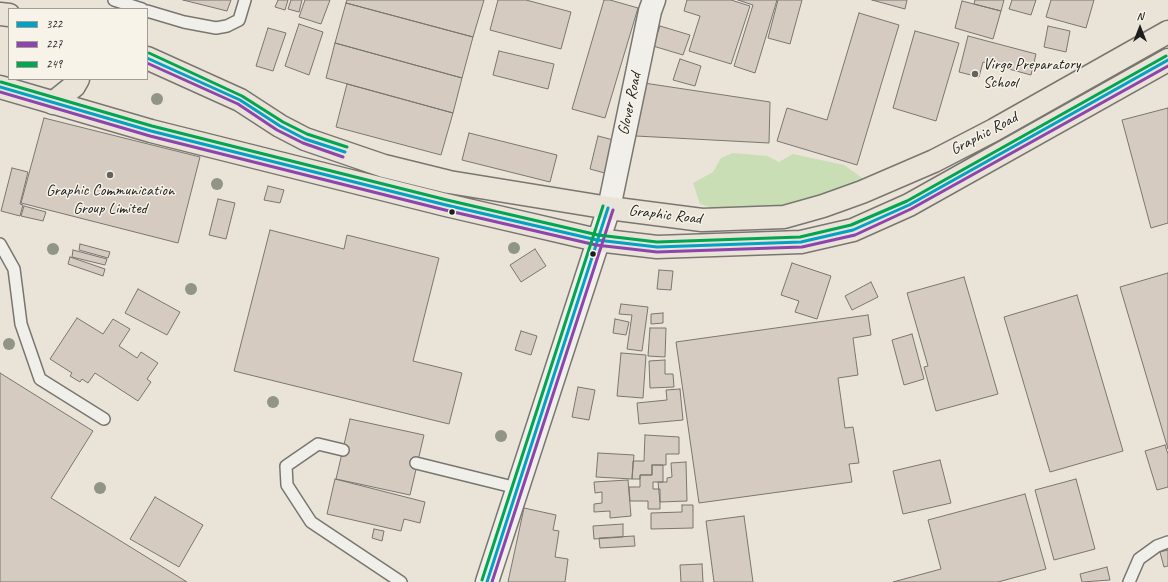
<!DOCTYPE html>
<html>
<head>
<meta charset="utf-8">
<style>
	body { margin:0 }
	#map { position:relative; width:1168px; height:582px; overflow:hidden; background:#eae3d8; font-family:Caveat,sans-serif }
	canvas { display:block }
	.legend { position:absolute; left:8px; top:8px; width:140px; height:72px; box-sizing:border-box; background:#f7f3e8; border:1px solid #9f9d96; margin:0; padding:5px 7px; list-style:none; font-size:12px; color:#1c1c1c }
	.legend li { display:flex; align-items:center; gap:8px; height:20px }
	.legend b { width:20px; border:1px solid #9f9d96 }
	.north { position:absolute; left:1120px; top:8px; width:40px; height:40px; -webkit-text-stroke:3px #f7f3e8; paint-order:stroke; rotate:0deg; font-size:11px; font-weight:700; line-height:16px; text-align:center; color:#1c1c1c }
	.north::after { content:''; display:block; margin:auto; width:14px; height:18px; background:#1c1c1c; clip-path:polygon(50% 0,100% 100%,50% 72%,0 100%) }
</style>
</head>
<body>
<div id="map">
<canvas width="1168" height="582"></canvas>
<ul class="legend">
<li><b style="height:5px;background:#01a2c5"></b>322</li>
<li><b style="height:5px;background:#8e44ad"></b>227</li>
<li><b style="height:5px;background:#00a651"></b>249</li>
</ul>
<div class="north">N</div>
</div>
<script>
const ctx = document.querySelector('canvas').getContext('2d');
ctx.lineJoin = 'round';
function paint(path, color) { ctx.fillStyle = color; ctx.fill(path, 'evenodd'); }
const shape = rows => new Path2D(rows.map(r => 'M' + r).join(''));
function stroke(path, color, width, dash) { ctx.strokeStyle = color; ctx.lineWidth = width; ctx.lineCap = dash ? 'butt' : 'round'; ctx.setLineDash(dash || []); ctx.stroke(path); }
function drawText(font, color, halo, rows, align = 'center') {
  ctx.font = font + ' Caveat,sans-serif'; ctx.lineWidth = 3; ctx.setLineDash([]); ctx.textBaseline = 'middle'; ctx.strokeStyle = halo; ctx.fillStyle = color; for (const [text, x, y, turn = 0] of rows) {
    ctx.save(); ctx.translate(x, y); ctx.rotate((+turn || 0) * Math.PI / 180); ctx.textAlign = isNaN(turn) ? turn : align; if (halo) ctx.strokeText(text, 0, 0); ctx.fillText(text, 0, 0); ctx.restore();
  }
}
paint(shape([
	[733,153,767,156,779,162,793,154,844,165,865,180,782,208,719,210,700,204,693,183,713,172,721,158]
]), '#c9deb5');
const building = shape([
	[183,0,231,0,227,11,183,0],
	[278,0,288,0,285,10,275,7,278,0],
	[291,0,302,0,299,12,288,9,291,0],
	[305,0,330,0,321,24,299,17,305,0],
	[347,0,484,0,473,37,346,3,347,0],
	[498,0,526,0,571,12,561,49,490,30,498,0],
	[604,0,610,0,638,8,605,118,572,109,604,0],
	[687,0,731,0,750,6,731,64,689,51,700,16,684,11,687,0],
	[738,0,777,0,755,73,734,66,753,5,738,0],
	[778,0,802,0,790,44,768,38,778,0],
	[872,0,907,0,905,9,872,0],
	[975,0,1004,0,1001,11,974,4,975,0],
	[1012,0,1036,0,1031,15,1009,9,1012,0],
	[1051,0,1094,0,1086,28,1046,17,1051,0],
	[962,1,1001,11,993,39,955,28,962,1],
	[346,3,473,37,462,78,335,43,346,3],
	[859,13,899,25,857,165,777,141,787,108,827,120,859,13],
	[299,24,323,32,309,75,285,66,299,24],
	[660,26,690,35,683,55,653,46,660,26],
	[1048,26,1070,31,1066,52,1044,47,1048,26],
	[268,28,286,33,273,71,256,66,268,28],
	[915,31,959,43,936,121,893,108,915,31],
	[968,36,1036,54,1031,75,983,62,979,77,959,72,968,36],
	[335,43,462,78,453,113,326,78,335,43],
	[499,51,554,64,548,89,493,75,499,51],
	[680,59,701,66,695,86,673,80,680,59],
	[644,83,770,102,769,143,636,136,644,83],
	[347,84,453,113,441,155,336,127,347,84],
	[1168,108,1168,223,1151,228,1122,120,1168,108],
	[44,118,200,157,178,243,21,203,44,118],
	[469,133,557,155,550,182,462,160,469,133],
	[598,136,621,142,612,175,590,169,598,136],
	[12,168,28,172,20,204,23,205,20,216,1,211,12,168],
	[268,186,284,190,280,203,264,200,268,186],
	[218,199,235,203,226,239,209,235,218,199],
	[24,206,46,212,43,221,21,216,24,206],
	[270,230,344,249,347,235,439,258,413,361,462,373,449,424,234,371,270,230],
	[80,244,110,252,108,258,79,250,80,244],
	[535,249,546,266,521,282,510,265,535,249],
	[73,250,107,259,105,265,72,257,73,250],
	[70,257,105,269,103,276,68,264,70,257],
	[792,263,831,276,817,319,795,312,799,301,781,295,792,263],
	[659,270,673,271,671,290,657,289,659,270],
	[1168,273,1168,449,1120,287,1168,273],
	[964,277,998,394,936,411,924,367,928,366,907,293,964,277],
	[871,282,878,297,852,310,845,296,871,282],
	[138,289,180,312,167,335,125,313,138,289],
	[1077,295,1123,451,1050,472,1004,317,1077,295],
	[621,304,648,307,642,351,627,349,632,315,619,314,621,304],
	[663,313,663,323,651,324,651,314,663,313],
	[868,315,871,335,853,338,858,375,838,378,845,428,853,427,859,463,849,464,852,482,699,503,676,342,868,315],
	[77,318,103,334,113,319,130,329,119,346,137,358,141,352,158,363,147,379,151,382,138,401,95,373,88,383,82,379,80,382,70,376,72,373,50,359,77,318],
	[615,319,629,322,626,335,613,333,615,319],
	[650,328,666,328,665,357,648,356,650,328],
	[521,331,537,336,531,355,515,350,521,331],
	[912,334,924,379,904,385,892,340,912,334],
	[621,353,646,355,643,398,617,396,621,353],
	[665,360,665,374,673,374,674,387,650,388,649,361,665,360],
	[0,373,93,431,51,498,187,582,0,582,0,373],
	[578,387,595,390,589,420,572,417,578,387],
	[680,389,683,420,639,424,637,403,667,400,666,390,680,389],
	[350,419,424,435,410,495,336,479,350,419],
	[645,435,679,437,679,454,666,454,666,465,652,465,652,475,640,475,640,479,632,479,633,461,644,461,645,435],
	[1165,445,1168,454,1168,487,1157,490,1145,451,1165,445],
	[598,453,634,455,632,479,596,477,598,453],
	[940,460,951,503,903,514,893,471,940,460],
	[686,462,687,501,660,502,658,482,667,482,667,478,672,477,671,463,686,462],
	[652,465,663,465,663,482,653,482,653,489,660,489,660,509,648,509,648,501,630,501,629,487,640,487,640,475,652,475,652,465],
	[335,479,425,502,420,523,404,519,401,531,327,514,335,479],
	[1076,479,1095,549,1054,560,1035,490,1076,479],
	[628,480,631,516,610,518,610,511,594,512,594,504,602,503,602,492,595,493,594,482,628,480],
	[1025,494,1046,569,998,582,893,582,941,569,928,520,1025,494],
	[155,497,203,525,179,567,130,539,155,497],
	[682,505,693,505,693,528,651,529,651,513,682,512,682,505],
	[524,508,556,515,553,530,559,531,555,557,568,559,565,582,508,582,524,508],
	[744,516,753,582,714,582,706,521,744,516],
	[623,524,623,537,594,539,593,526,623,524],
	[374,529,384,531,382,541,372,538,374,529],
	[634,536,635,546,600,548,599,538,634,536],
	[1168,550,1168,566,1164,567,1160,552,1168,550],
	[702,564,703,582,681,582,680,565,702,564],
	[1107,567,1110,580,1082,582,1080,574,1107,567]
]);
paint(building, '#d6cbc0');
stroke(building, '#797671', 1);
const lane = shape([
	[114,0,142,9],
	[147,11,184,22,216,28,227,26,239,20,245,0],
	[0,244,14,269,21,324,40,379,104,419],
	[343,450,318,444,286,466,287,485,311,522,401,582],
	[416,463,517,488],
	[1129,582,1139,559,1157,546,1168,542]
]);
const street = shape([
	[487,582,609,208,650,11,654,0]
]);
const primary = shape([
	[0,14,9,15],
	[147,58,240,100,280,126,305,139,384,166,449,182,609,208,702,220,784,217,823,206,862,192,934,161,994,130,1168,32],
	[0,87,151,131,446,205,597,240,657,247,801,242,853,230,909,205,1168,60],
	[53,103,74,86,78,79]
]);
stroke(lane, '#797671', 14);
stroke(street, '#797671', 25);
stroke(primary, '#797671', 25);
stroke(lane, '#f1efea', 11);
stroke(street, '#f1efea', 22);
stroke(primary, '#e9e4d7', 22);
stroke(shape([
	[147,58,240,100,280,126,305,139,345,152],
	[0,87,151,131,446,205,597,240,657,247,801,242,853,230,909,205,1168,60],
	[487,582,608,208]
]), '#01a2c5', 3);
stroke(shape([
	[147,63,238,104,277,130,303,143,343,157],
	[0,92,150,136,445,210,596,245,657,252,802,247,855,235,911,209,1168,66],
	[492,582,613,210]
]), '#8e44ad', 3);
stroke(shape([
	[149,53,242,96,283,122,307,134,347,147],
	[1,82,152,126,447,200,598,235,657,242,800,237,851,225,907,201,1166,56],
	[482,580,603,206]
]), '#00a651', 3);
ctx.fillStyle = '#919585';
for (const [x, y] of [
	[157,99],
	[217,184],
	[514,248],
	[53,249],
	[191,289],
	[9,344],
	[273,402],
	[501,436],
	[100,488]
]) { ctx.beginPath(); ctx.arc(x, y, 6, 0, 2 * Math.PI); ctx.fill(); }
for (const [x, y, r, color] of [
	[975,74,4,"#64625e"],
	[110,175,4,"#64625e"],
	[452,212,3.5,"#1c1c1c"],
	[593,254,3.5,"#1c1c1c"]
]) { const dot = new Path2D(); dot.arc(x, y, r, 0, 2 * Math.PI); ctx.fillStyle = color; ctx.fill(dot); stroke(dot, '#f7f3e8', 1.5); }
drawText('16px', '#1c1c1c', '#f7f3e8', [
	["Virgo Preparatory",983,65],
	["School",983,83],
	["Graphic Communication",110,191,"center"],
	["Group Limited",110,209,"center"]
], 'left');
drawText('16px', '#1c1c1c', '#f7f3e8', [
	["Glover Road",630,104,-78],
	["Graphic Road",984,134,-28],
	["Graphic Road",665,215,7]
]);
</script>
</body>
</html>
